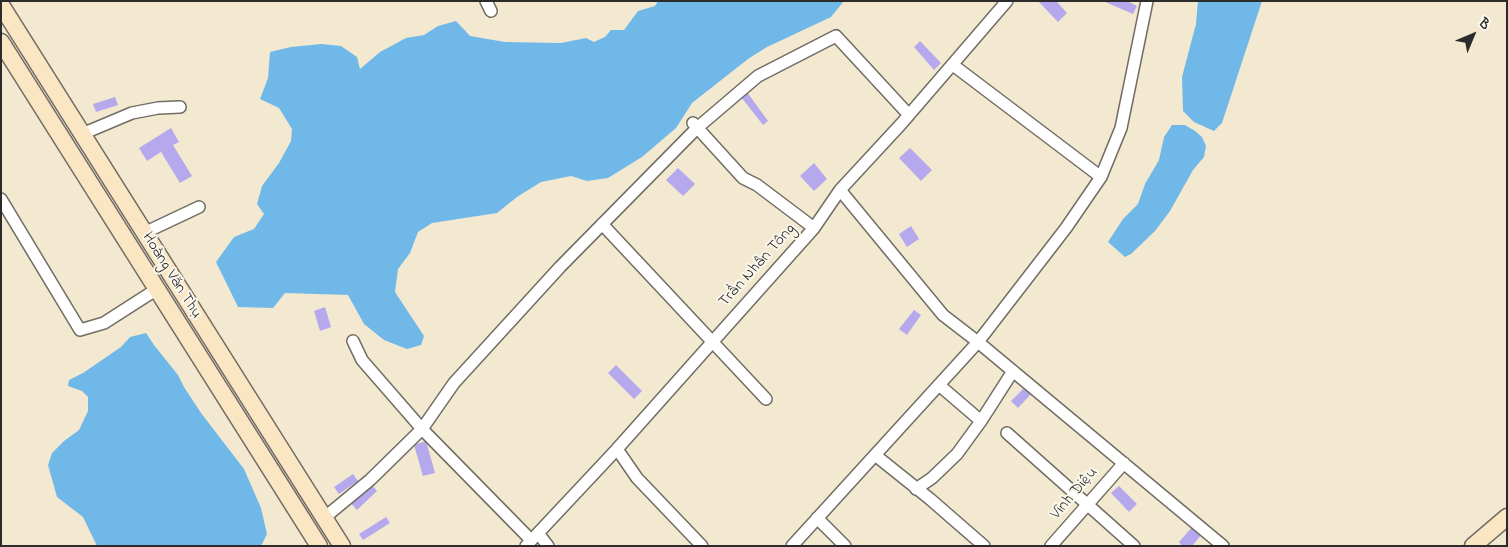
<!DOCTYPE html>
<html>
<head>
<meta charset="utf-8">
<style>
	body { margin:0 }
	#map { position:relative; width:1508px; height:547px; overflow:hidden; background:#f3e8d0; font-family:"Indie Flower",sans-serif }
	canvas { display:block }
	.frame { position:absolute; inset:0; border:2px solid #2b2b2b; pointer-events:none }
	.north { position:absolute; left:1448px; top:10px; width:50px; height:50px; -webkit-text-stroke:4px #fbf7ec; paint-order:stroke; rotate:45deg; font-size:14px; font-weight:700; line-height:20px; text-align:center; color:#2b2b2b }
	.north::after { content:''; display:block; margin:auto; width:18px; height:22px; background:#2b2b2b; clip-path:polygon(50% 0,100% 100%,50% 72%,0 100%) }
</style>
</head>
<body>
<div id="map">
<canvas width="1508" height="547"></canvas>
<div class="frame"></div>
<div class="north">B</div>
</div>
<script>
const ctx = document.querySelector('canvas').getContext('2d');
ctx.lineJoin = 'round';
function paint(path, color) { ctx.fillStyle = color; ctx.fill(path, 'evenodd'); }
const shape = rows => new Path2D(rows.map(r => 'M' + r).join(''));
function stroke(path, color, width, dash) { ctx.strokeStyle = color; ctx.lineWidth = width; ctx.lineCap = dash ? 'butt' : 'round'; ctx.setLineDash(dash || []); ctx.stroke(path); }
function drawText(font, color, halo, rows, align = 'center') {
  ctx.font = font + ' "Indie Flower",sans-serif'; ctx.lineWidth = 4; ctx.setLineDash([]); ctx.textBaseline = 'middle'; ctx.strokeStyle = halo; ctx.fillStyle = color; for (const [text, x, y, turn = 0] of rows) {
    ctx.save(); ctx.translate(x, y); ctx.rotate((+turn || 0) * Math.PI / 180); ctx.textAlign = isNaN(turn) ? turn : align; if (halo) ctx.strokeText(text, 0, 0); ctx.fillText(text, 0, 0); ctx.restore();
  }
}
paint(shape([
	[658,1,844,1,831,17,767,47,748,59,692,103,676,128,642,157,608,178,587,181,571,176,541,182,517,197,497,213,432,223,418,232,410,253,398,269,395,292,424,336,421,345,407,349,384,340,364,324,348,295,285,293,273,308,238,307,216,262,234,237,254,229,264,214,257,204,262,186,279,163,291,141,292,129,279,108,260,99,268,78,270,52,291,47,321,44,341,46,357,57,360,69,380,52,406,38,424,35,438,26,456,21,470,36,505,42,561,43,586,38,594,42,605,37,611,30,624,30,638,11,655,6],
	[1198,1,1262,1,1222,123,1214,131,1194,122,1183,111,1182,77,1196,24],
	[1172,125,1185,125,1195,131,1202,137,1206,146,1204,157,1193,170,1170,211,1155,231,1131,254,1125,257,1108,242,1123,219,1138,204,1145,184,1159,160,1164,137],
	[146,333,154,345,178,375,184,387,201,413,244,469,261,508,267,534,261,546,97,546,83,517,57,497,48,465,52,453,64,441,79,430,88,411,88,397,82,391,68,386,69,380,83,373,121,347,130,337]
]), '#70b8e8');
paint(shape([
	[1038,1,1056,1,1067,13,1058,22],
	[1103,1,1127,1,1137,6,1133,14],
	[920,41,941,63,934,70,914,47],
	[747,92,768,121,763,125,741,97],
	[115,97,118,105,96,112,93,104],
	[171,128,179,142,173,145,192,176,180,183,161,152,147,161,139,148],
	[910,148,932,170,921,181,899,158],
	[814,163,827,179,814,191,800,176],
	[678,168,695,184,683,196,666,180],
	[911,226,919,239,907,247,899,234],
	[325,307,331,327,320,331,314,311],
	[914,310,921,315,907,335,899,329],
	[616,365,642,391,634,399,608,373],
	[1024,388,1031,394,1018,408,1011,401],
	[426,441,435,473,423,476,414,445],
	[353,474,358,481,339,494,334,487],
	[370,483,377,491,357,510,350,502],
	[1119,486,1137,504,1129,512,1111,493],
	[386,517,390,523,363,540,359,534],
	[1194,525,1203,533,1192,546,1182,546,1179,542]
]), '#b5a8ed');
const street = shape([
	[486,1,491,11],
	[953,65,1101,177],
	[693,123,743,178,757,185,814,228],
	[82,134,132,113,158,108,180,107],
	[840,190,943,315,978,342,1223,546],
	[1,199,80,330,104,323,157,289],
	[602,224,766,399],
	[144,233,199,207],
	[353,341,362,360,422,429,531,540],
	[939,385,981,421],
	[1007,433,1134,546],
	[617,449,637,478,702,546],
	[875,455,930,499,984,546],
	[916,489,932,478,957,454,981,421,1013,371],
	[324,518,370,480,422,429,454,383,560,267,697,128,758,76,836,36,909,115],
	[817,518,845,546],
	[538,533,548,546],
	[526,546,617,449,814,228,840,190,902,123,1007,1],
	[792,546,978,342,1066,228,1101,177,1121,128,1147,1],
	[1051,546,1124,463]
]);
const secondary = shape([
	[1,5,342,546],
	[1,42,319,546],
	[1473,546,1507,517]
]);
stroke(street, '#716d65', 14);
stroke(secondary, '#716d65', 19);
stroke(street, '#fff', 11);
stroke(secondary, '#fbe6c4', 16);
drawText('16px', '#2b2b2b', '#fbf7ec', [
	["Trần Nhân Tông",758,266,-48],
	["Hoàng Văn Thụ",171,276,58],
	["Vĩnh Diệu",1075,494,-49]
]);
</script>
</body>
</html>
